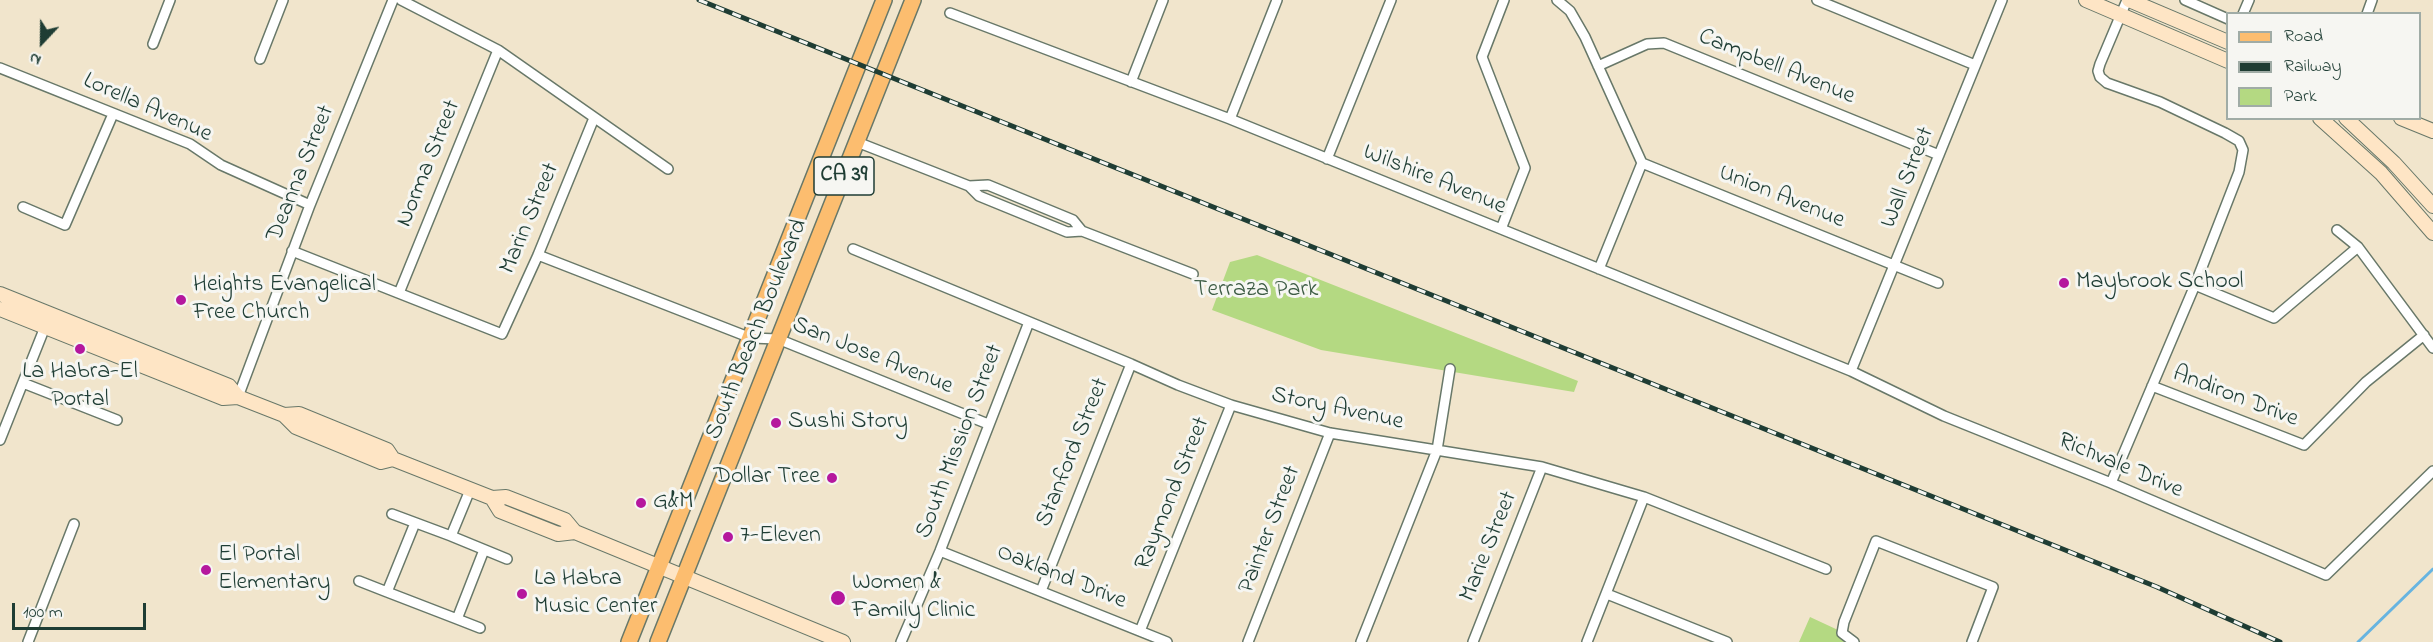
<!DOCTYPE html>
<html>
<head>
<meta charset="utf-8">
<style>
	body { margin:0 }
	#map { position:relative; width:2433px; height:642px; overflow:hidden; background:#f1e5cc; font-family:"Indie Flower",sans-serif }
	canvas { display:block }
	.legend { position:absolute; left:2226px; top:12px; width:195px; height:108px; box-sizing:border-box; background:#f6f6f2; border:2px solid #a0aca6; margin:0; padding:8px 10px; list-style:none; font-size:18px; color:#1f3d34 }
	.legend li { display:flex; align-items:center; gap:12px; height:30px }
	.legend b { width:30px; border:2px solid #a0aca6 }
	.north { position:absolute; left:12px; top:12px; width:60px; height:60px; -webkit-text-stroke:4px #f6f6f2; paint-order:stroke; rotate:202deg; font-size:16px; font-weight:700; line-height:24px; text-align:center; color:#1f3d34 }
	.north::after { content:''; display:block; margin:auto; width:21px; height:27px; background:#1f3d34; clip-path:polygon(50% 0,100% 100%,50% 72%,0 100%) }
	.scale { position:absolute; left:12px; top:603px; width:134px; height:27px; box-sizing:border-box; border:3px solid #1f3d34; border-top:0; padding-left:8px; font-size:18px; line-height:21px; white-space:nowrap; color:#1f3d34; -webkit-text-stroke:4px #f6f6f2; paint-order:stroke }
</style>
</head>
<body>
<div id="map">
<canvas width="2433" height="642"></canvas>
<ul class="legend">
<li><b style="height:8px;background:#fcbd6f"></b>Road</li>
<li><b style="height:8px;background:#1f3d34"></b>Railway</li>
<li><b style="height:16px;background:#b4d982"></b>Park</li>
</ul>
<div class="north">N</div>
<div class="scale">100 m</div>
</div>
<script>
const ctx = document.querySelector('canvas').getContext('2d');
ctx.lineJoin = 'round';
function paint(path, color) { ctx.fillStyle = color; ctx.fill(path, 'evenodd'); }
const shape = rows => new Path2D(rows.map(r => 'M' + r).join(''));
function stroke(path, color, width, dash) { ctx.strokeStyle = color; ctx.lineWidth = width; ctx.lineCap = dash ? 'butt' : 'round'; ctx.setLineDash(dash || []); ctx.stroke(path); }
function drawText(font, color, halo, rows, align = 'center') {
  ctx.font = font + ' "Indie Flower",sans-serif'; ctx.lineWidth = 6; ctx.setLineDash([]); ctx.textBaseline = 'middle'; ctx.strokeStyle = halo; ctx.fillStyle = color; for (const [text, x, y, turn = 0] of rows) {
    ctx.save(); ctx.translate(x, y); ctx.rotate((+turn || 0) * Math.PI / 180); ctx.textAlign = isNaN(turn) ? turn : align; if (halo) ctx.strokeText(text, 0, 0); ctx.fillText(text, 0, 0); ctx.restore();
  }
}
paint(shape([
	[1257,255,1578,381,1574,392,1321,350,1212,310,1230,262],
	[1810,617,1838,630,1844,642,1799,642]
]), '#b4d982');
stroke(shape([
	[2358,642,2433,569]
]), '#67b4e0', 3);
const street = shape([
	[401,0,498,50,668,169],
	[1557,0,1570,11,1585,37,1642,163],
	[1817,0,1975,65],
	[2185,0,2228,19],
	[950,13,1230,119,1851,371,1944,416,2111,483,2326,575,2433,471],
	[2243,14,2249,0],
	[2367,14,2372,0],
	[153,44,170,0],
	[260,59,283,0],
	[1598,66,1647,44,1664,43,1939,155],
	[0,68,190,144,221,165,310,205],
	[1131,82,1163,0],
	[1230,119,1277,0],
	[857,142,969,186,988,185,1073,220,1082,231],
	[1327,159,1391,0],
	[1642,163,1938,283],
	[969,186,979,196,1067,232,1082,231,1193,274],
	[23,207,65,225,113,114],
	[1501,229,1525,168,1482,57,1504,0],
	[2337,230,2358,247,2433,348],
	[853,249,1131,364,1178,385,1231,405,1330,433,1542,467,1644,497,1826,569],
	[292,251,502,334,538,255,594,118],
	[538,255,751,338,778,339,988,424],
	[1599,269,1642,163],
	[2195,285,2274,318,2358,247],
	[399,293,498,50],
	[1851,371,2002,0],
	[23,383,117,420],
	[2152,386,2304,445,2366,382,2424,335],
	[238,397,310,205,393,0],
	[0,440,47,322],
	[2111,483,2195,285,2239,172,2243,150,2239,141,2225,133,2160,102,2107,83,2100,77,2098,71,2100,64,2127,0],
	[392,514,451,536,470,490],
	[415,523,387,592,457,619,484,550],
	[451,536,507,559],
	[940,551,1167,642],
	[359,581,387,592],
	[1041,591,1131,364],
	[1607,594,1727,642],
	[457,619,480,628],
	[1140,631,1231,405],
	[28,642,74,524],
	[901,642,940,551,1029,322],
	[1248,642,1330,433],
	[1361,642,1437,450,1450,369],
	[1473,642,1542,467],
	[1587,642,1644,497],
	[1854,642,1842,633,1844,622,1876,541,1993,587,1972,642]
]);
const secondary = shape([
	[2086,0,2228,61],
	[2129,0,2228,42],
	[2320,118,2381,173,2433,233],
	[2346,118,2394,163,2433,206],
	[2401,118,2433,131],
	[0,294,229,386,238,397],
	[0,309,223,398,238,397,284,415,296,427,381,462,393,459,492,498,506,497,565,520,575,532,843,642],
	[284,415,299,414,387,450,393,459],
	[492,498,500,511,558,534,575,532]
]);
const primary = shape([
	[629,642,884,0],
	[658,642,913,0]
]);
stroke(street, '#687869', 12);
stroke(secondary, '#687869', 16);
stroke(primary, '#687869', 18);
stroke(street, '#fff', 9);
stroke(secondary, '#fee5c5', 14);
stroke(primary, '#fcbd6f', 15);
const rail = shape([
	[699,0,2157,587,2280,642]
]);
stroke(rail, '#1f3d34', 5);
stroke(rail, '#f6f6f2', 3, [9]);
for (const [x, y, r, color] of [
	[2064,283,6,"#b5179e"],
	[181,300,6,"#b5179e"],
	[80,349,6,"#b5179e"],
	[776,423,6,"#b5179e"],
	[832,478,6,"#b5179e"],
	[641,503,6,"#b5179e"],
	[728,537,6,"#b5179e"],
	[206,570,6,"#b5179e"],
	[522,594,6,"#b5179e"],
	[838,598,8,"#b5179e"]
]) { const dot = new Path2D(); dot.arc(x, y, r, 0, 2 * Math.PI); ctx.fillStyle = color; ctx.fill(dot); stroke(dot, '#f6f6f2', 2); }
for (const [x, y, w] of [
	[844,176,60]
]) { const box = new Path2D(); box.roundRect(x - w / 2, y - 19, w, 38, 4.5); ctx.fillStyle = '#f6f6f2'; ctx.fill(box); stroke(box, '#1f3d34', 1.5); }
drawText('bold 22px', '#1f3d34', null, [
	["CA 39",844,176]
]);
drawText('24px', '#1f3d34', '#f6f6f2', [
	["Campbell Avenue",1776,68,22],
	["Lorella Avenue",147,109,24],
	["Norma Street",430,164,-68],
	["Deanna Street",302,174,-68],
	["Wall Street",1909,178,-68],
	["Wilshire Avenue",1434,181,22],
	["Union Avenue",1781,198,22],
	["Marin Street",531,219,-67],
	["South Beach Boulevard",758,330,-68],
	["San Jose Avenue",872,357,22],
	["Andiron Drive",2235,398,21],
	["Story Avenue",1337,410,12],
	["South Mission Street",961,442,-69],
	["Stanford Street",1074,453,-68],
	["Richvale Drive",2120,467,23],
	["Raymond Street",1174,494,-68],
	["Painter Street",1271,530,-69],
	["Marie Street",1490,547,-68],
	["Oakland Drive",1061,578,22]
]);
drawText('24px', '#1f3d34', '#f6f6f2', [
	["Maybrook School",2076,283],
	["Heights Evangelical",193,286],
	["Free Church",193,314],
	["La Habra-El",80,373,"center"],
	["Portal",80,401,"center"],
	["Sushi Story",788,423],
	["Dollar Tree",820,478,"right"],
	["G&M",653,503],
	["7-Eleven",740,537],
	["El Portal",218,556],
	["Elementary",218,584],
	["La Habra",534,580],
	["Music Center",534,608],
	["Women &",852,584],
	["Family Clinic",852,612]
], 'left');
drawText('24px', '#3d5c44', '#f6f6f2', [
	["Terraza Park",1256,291]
]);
</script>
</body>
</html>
